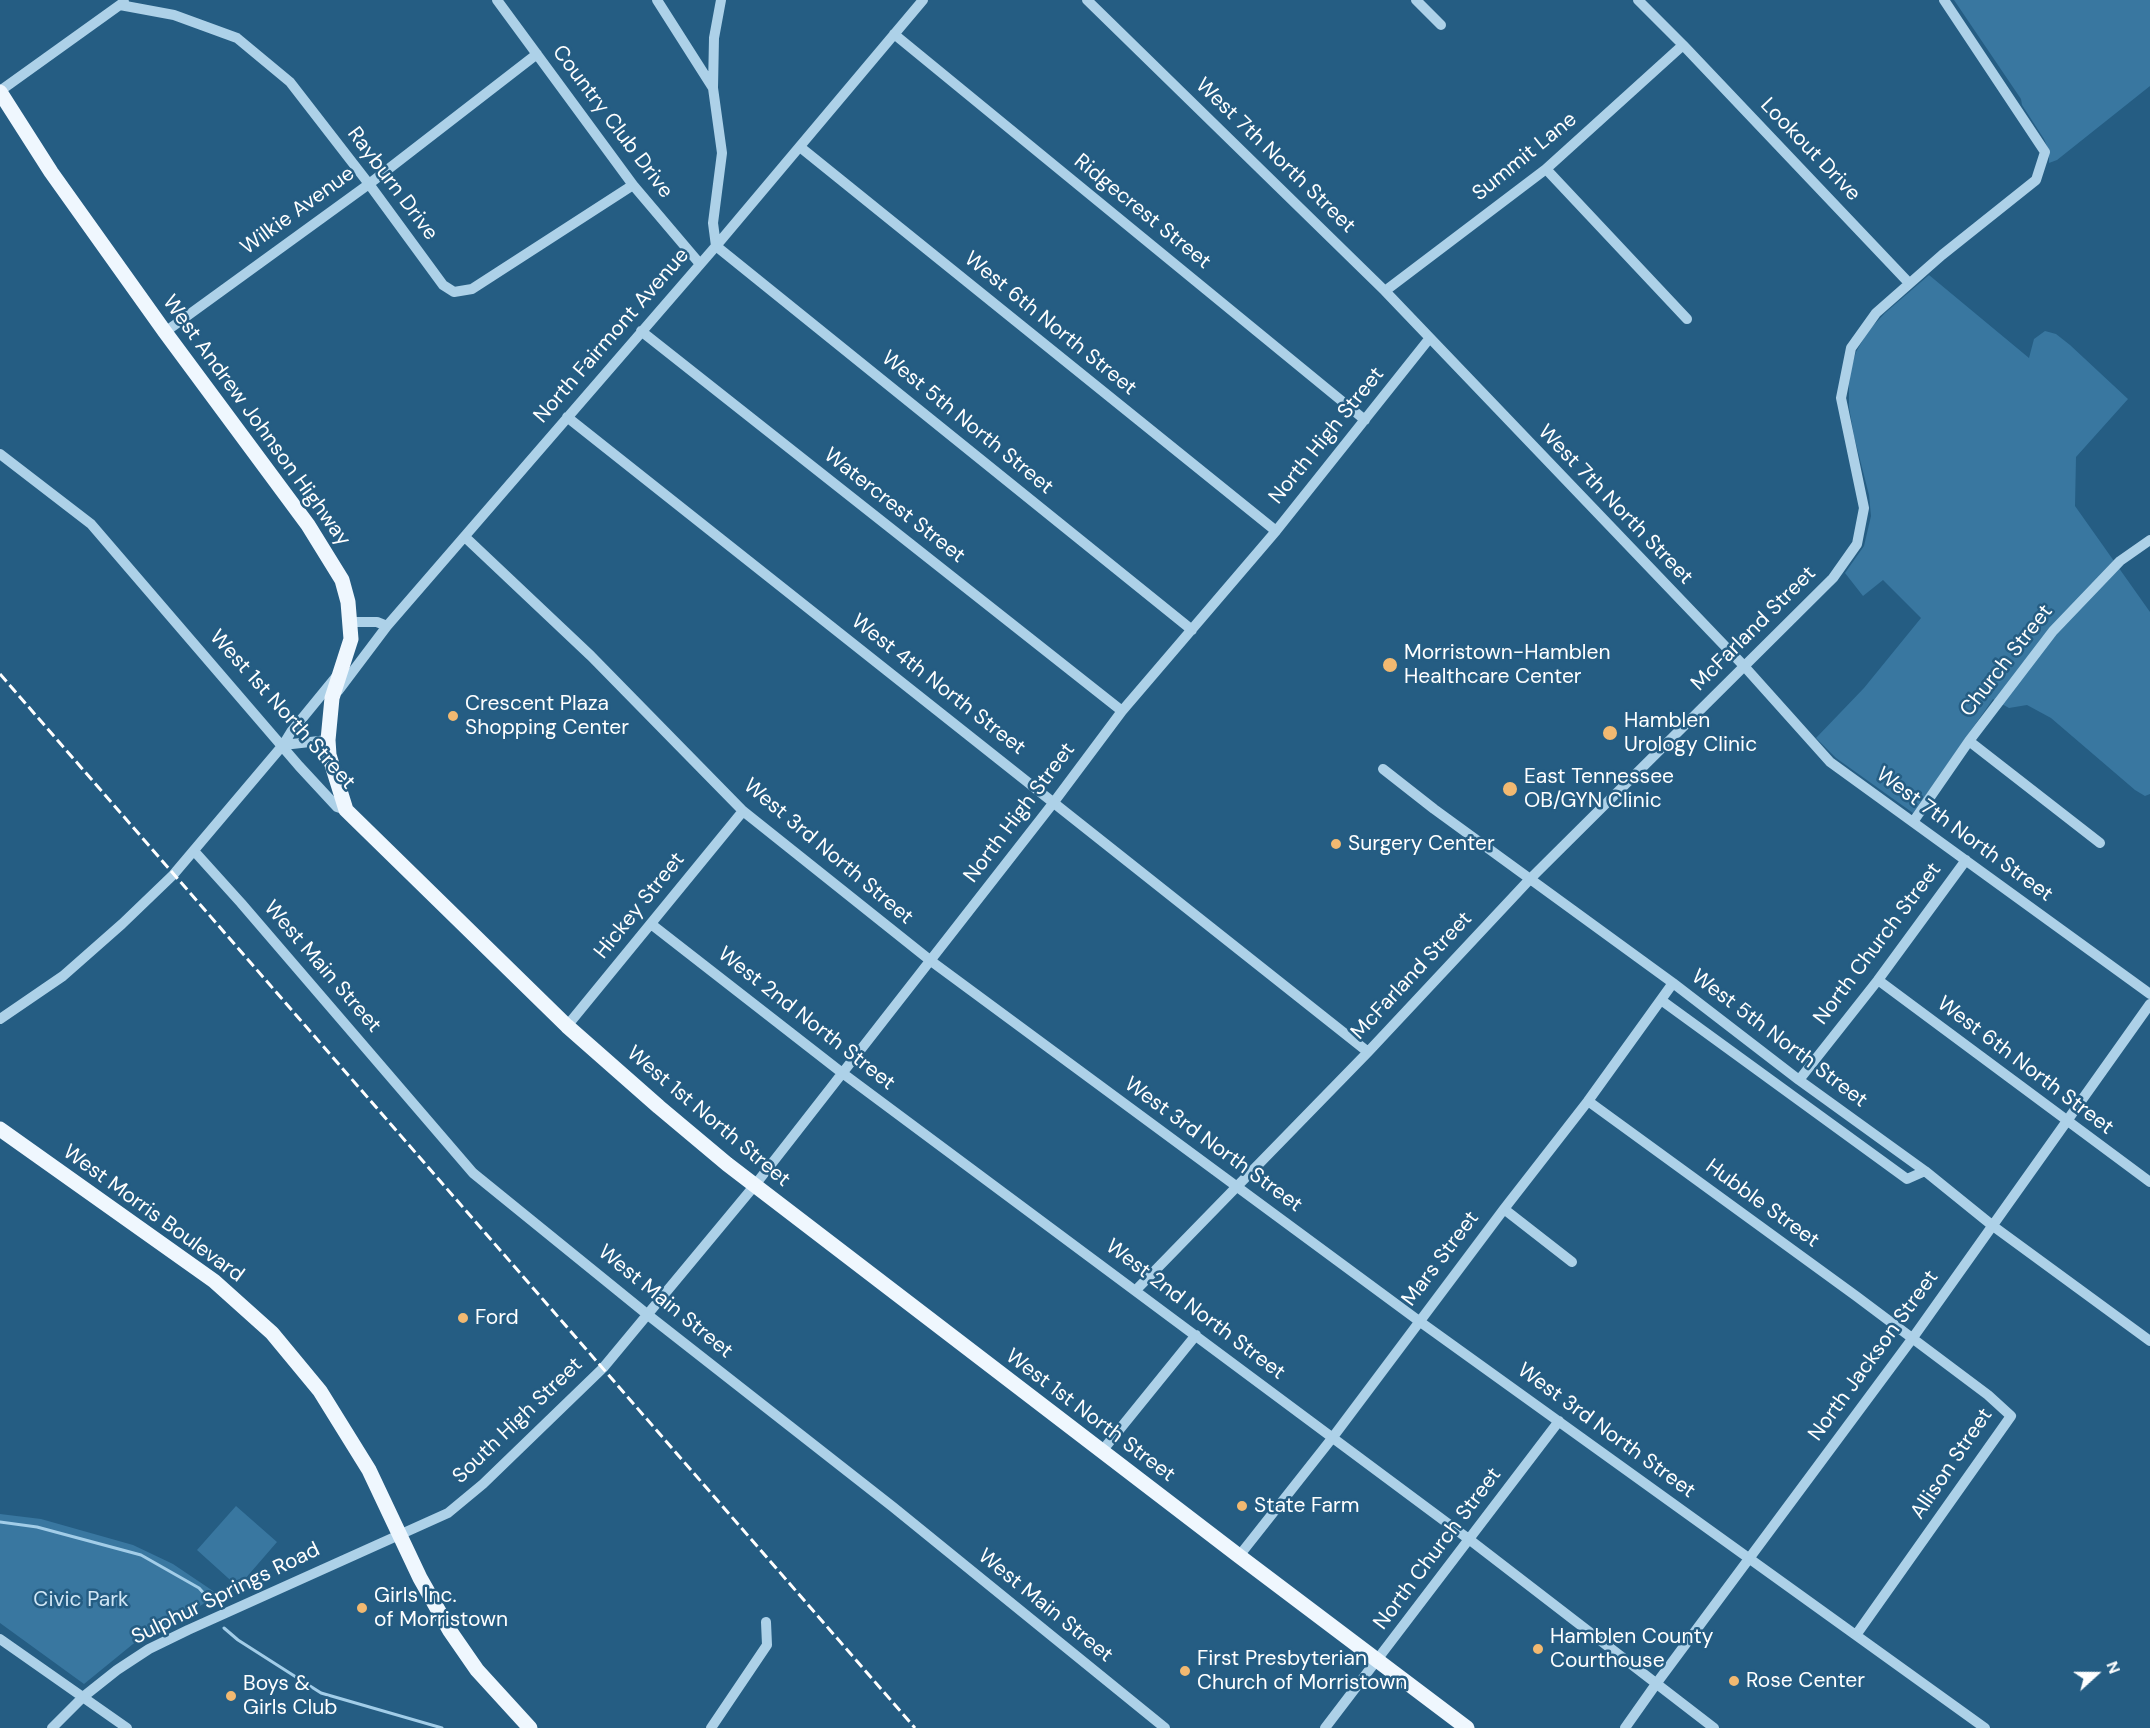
<!DOCTYPE html>
<html>
<head>
<meta charset="utf-8">
<style>
	body { margin:0 }
	#map { position:relative; width:2150px; height:1728px; overflow:hidden; background:#255d83; font-family:"DM Sans",sans-serif }
	canvas { display:block }
	.north { position:absolute; left:2066px; top:1644px; width:60px; height:60px; -webkit-text-stroke:4px #255d83; paint-order:stroke; rotate:69deg; font-size:16px; font-weight:700; line-height:24px; text-align:center; color:#fff }
	.north::after { content:''; display:block; margin:auto; width:21px; height:27px; background:#fff; clip-path:polygon(50% 0,100% 100%,50% 72%,0 100%) }
</style>
</head>
<body>
<div id="map">
<canvas width="2150" height="1728"></canvas>
<div class="north">N</div>
</div>
<script>
const ctx = document.querySelector('canvas').getContext('2d');
ctx.lineJoin = 'round';
function paint(path, color) { ctx.fillStyle = color; ctx.fill(path, 'evenodd'); }
const shape = rows => new Path2D(rows.map(r => 'M' + r).join(''));
function stroke(path, color, width, dash) { ctx.strokeStyle = color; ctx.lineWidth = width; ctx.lineCap = dash ? 'butt' : 'round'; ctx.setLineDash(dash || []); ctx.stroke(path); }
function drawText(font, color, halo, rows, align = 'center') {
  ctx.font = font + ' "DM Sans",sans-serif'; ctx.lineWidth = 5; ctx.setLineDash([]); ctx.textBaseline = 'middle'; ctx.strokeStyle = halo; ctx.fillStyle = color; for (const [text, x, y, turn = 0] of rows) {
    ctx.save(); ctx.translate(x, y); ctx.rotate((+turn || 0) * Math.PI / 180); ctx.textAlign = isNaN(turn) ? turn : align; if (halo) ctx.strokeText(text, 0, 0); ctx.fillText(text, 0, 0); ctx.restore();
  }
}
paint(shape([
	[1954,0,2150,0,2150,86,2057,160,2049,163,2049,151,2044,139,2022,105,2021,99],
	[1929,275,2029,358,2034,339,2045,331,2056,334,2070,345,2128,399,2076,457,2075,506,2150,612,2150,794,2145,796,2135,790,2051,718,2027,705,2009,708,1993,699,1913,813,1836,758,1816,738,1864,688,1921,618,1883,580,1863,596,1845,573,1864,546,1871,516,1869,495,1854,436,1849,407,1849,384,1851,368,1856,352,1868,331,1885,313],
	[236,1506,277,1542,238,1587,197,1550],
	[0,1514,41,1519,133,1545,173,1564,219,1595,133,1644,84,1684,0,1623]
]), '#3977a0');
stroke(shape([
	[0,1522,37,1527,141,1555,199,1588,210,1600],
	[224,1628,238,1640,321,1693,442,1728]
]), '#a2cde8', 3);
stroke(shape([
	[497,0,633,185,700,264],
	[657,0,713,88,722,153,713,223,716,246],
	[1087,0,1385,291,1744,666,1830,762,2150,994],
	[1416,0,1441,25],
	[1638,0,1683,45,1909,283],
	[120,5,174,15,237,38,290,82,369,184,443,285,454,292,472,289,633,185],
	[894,34,1365,420],
	[713,88,714,38,721,0],
	[0,91,124,2],
	[800,147,1276,531],
	[1546,169,1687,319],
	[716,246,1192,630],
	[1385,291,1546,169,1683,45],
	[641,331,1122,711],
	[165,332,369,184,537,54],
	[567,417,1368,1052],
	[0,454,91,524,299,766,337,807,346,810],
	[465,537,591,656,743,811,931,961,1419,1321,1985,1728],
	[350,622,377,622,387,626],
	[338,691,387,626,716,246,923,0],
	[1969,741,2100,843],
	[283,745,328,740],
	[1383,769,1434,809,1673,983,1799,1080,1925,1171,1993,1226,2150,1341],
	[1913,822,1969,741,2053,631,2120,561,2150,540],
	[195,852,241,903,473,1173,648,1315,893,1507,1165,1728],
	[651,924,841,1072,1470,1540,1714,1728],
	[1878,980,2150,1182],
	[1661,1000,1907,1179,1925,1171],
	[0,1019,63,976,122,924,173,875,283,745,291,732,336,677],
	[567,1026,743,811],
	[1799,1080,1878,980,1966,860],
	[1588,1101,1856,1296,1988,1395,2011,1416,1856,1635],
	[1504,1209,1572,1262],
	[1136,1290,1368,1052,1530,879,1833,578,1857,544,1864,508,1841,398,1851,348,1876,313,1942,255,2036,180,2045,152,1944,0],
	[1102,1451,1196,1335],
	[1239,1556,1333,1437,1504,1209,1588,1101,1673,983],
	[0,1639,127,1728],
	[52,1728,83,1697,117,1670,149,1649,188,1630,448,1513,483,1484,603,1368,755,1185,1054,802,1122,711,1276,531,1429,339],
	[711,1728,767,1645,766,1622],
	[1325,1728,1559,1421],
	[1625,1728,1656,1684,1912,1339,2150,1004]
]), '#add1e8', 10);
stroke(shape([
	[0,92,51,172,165,332,308,525,342,580,348,602,351,639,332,698,328,740,329,755,346,810,567,1026,659,1107,727,1164,1239,1556,1467,1728],
	[0,1129,214,1281,272,1333,320,1391,369,1470,420,1578,450,1631,477,1670,530,1728]
]), '#eff7fe', 15);
stroke(shape([
	[0,674,915,1728]
]), '#fff', 3, [10, 4.5]);
for (const [x, y, r, color] of [
	[1390,665,8,"#f2b971"],
	[453,716,6,"#f2b971"],
	[1610,733,8,"#f2b971"],
	[1510,789,8,"#f2b971"],
	[1336,844,6,"#f2b971"],
	[463,1318,6,"#f2b971"],
	[1242,1506,6,"#f2b971"],
	[362,1608,6,"#f2b971"],
	[1538,1649,6,"#f2b971"],
	[1185,1671,6,"#f2b971"],
	[1734,1681,6,"#f2b971"],
	[231,1696,6,"#f2b971"]
]) { const dot = new Path2D(); dot.arc(x, y, r, 0, 2 * Math.PI); ctx.fillStyle = color; ctx.fill(dot); stroke(dot, '#255d83', 2); }
drawText('21px', '#fff', '#255d83', [
	["Country Club Drive",612,122,53],
	["Lookout Drive",1810,150,46],
	["West 7th North Street",1275,156,44],
	["Summit Lane",1525,157,-39],
	["Rayburn Drive",392,184,53],
	["Wilkie Avenue",298,211,-36],
	["Ridgecrest Street",1142,212,39],
	["West 6th North Street",1050,324,39],
	["North Fairmont Avenue",612,336,-49],
	["West Andrew Johnson Highway",256,421,54],
	["West 5th North Street",967,423,39],
	["North High Street",1327,436,-51],
	["West 7th North Street",1615,505,46],
	["Watercrest Street",894,506,38],
	["McFarland Street",1754,629,-45],
	["Church Street",2007,661,-52],
	["West 4th North Street",938,685,38],
	["West 1st North Street",282,710,48],
	["North High Street",1020,813,-53],
	["West 7th North Street",1964,835,36],
	["West 3rd North Street",828,852,40],
	["Hickey Street",640,906,-51],
	["North Church Street",1878,944,-53],
	["West Main Street",322,967,49],
	["McFarland Street",1412,976,-47],
	["West 2nd North Street",806,1019,38],
	["West 5th North Street",1779,1039,37],
	["West 6th North Street",2025,1066,37],
	["West 1st North Street",708,1117,40],
	["West 3rd North Street",1213,1145,36],
	["Hubble Street",1762,1204,36],
	["West Morris Boulevard",153,1214,36],
	["Mars Street",1441,1259,-53],
	["West Main Street",665,1302,39],
	["West 2nd North Street",1195,1310,37],
	["North Jackson Street",1874,1356,-54],
	["West 1st North Street",1090,1416,37],
	["South High Street",518,1421,-44],
	["West 3rd North Street",1606,1431,36],
	["Allison Street",1952,1464,-56],
	["North Church Street",1438,1549,-53],
	["Sulphur Springs Road",226,1594,-26],
	["West Main Street",1045,1606,39]
]);
drawText('21px', '#fff', '#255d83', [
	["Morristown-Hamblen",1404,653],
	["Healthcare Center",1404,677],
	["Crescent Plaza",465,704],
	["Shopping Center",465,728],
	["Hamblen",1624,721],
	["Urology Clinic",1624,745],
	["East Tennessee",1524,777],
	["OB/GYN Clinic",1524,801],
	["Surgery Center",1348,844],
	["Ford",475,1318],
	["State Farm",1254,1506],
	["Girls Inc.",374,1596],
	["of Morristown",374,1620],
	["Hamblen County",1550,1637],
	["Courthouse",1550,1661],
	["First Presbyterian",1197,1659],
	["Church of Morristown",1197,1683],
	["Rose Center",1746,1681],
	["Boys &",243,1684],
	["Girls Club",243,1708]
], 'left');
drawText('21px', '#d1e7f6', '#255d83', [
	["Civic Park",81,1600]
]);
</script>
</body>
</html>
